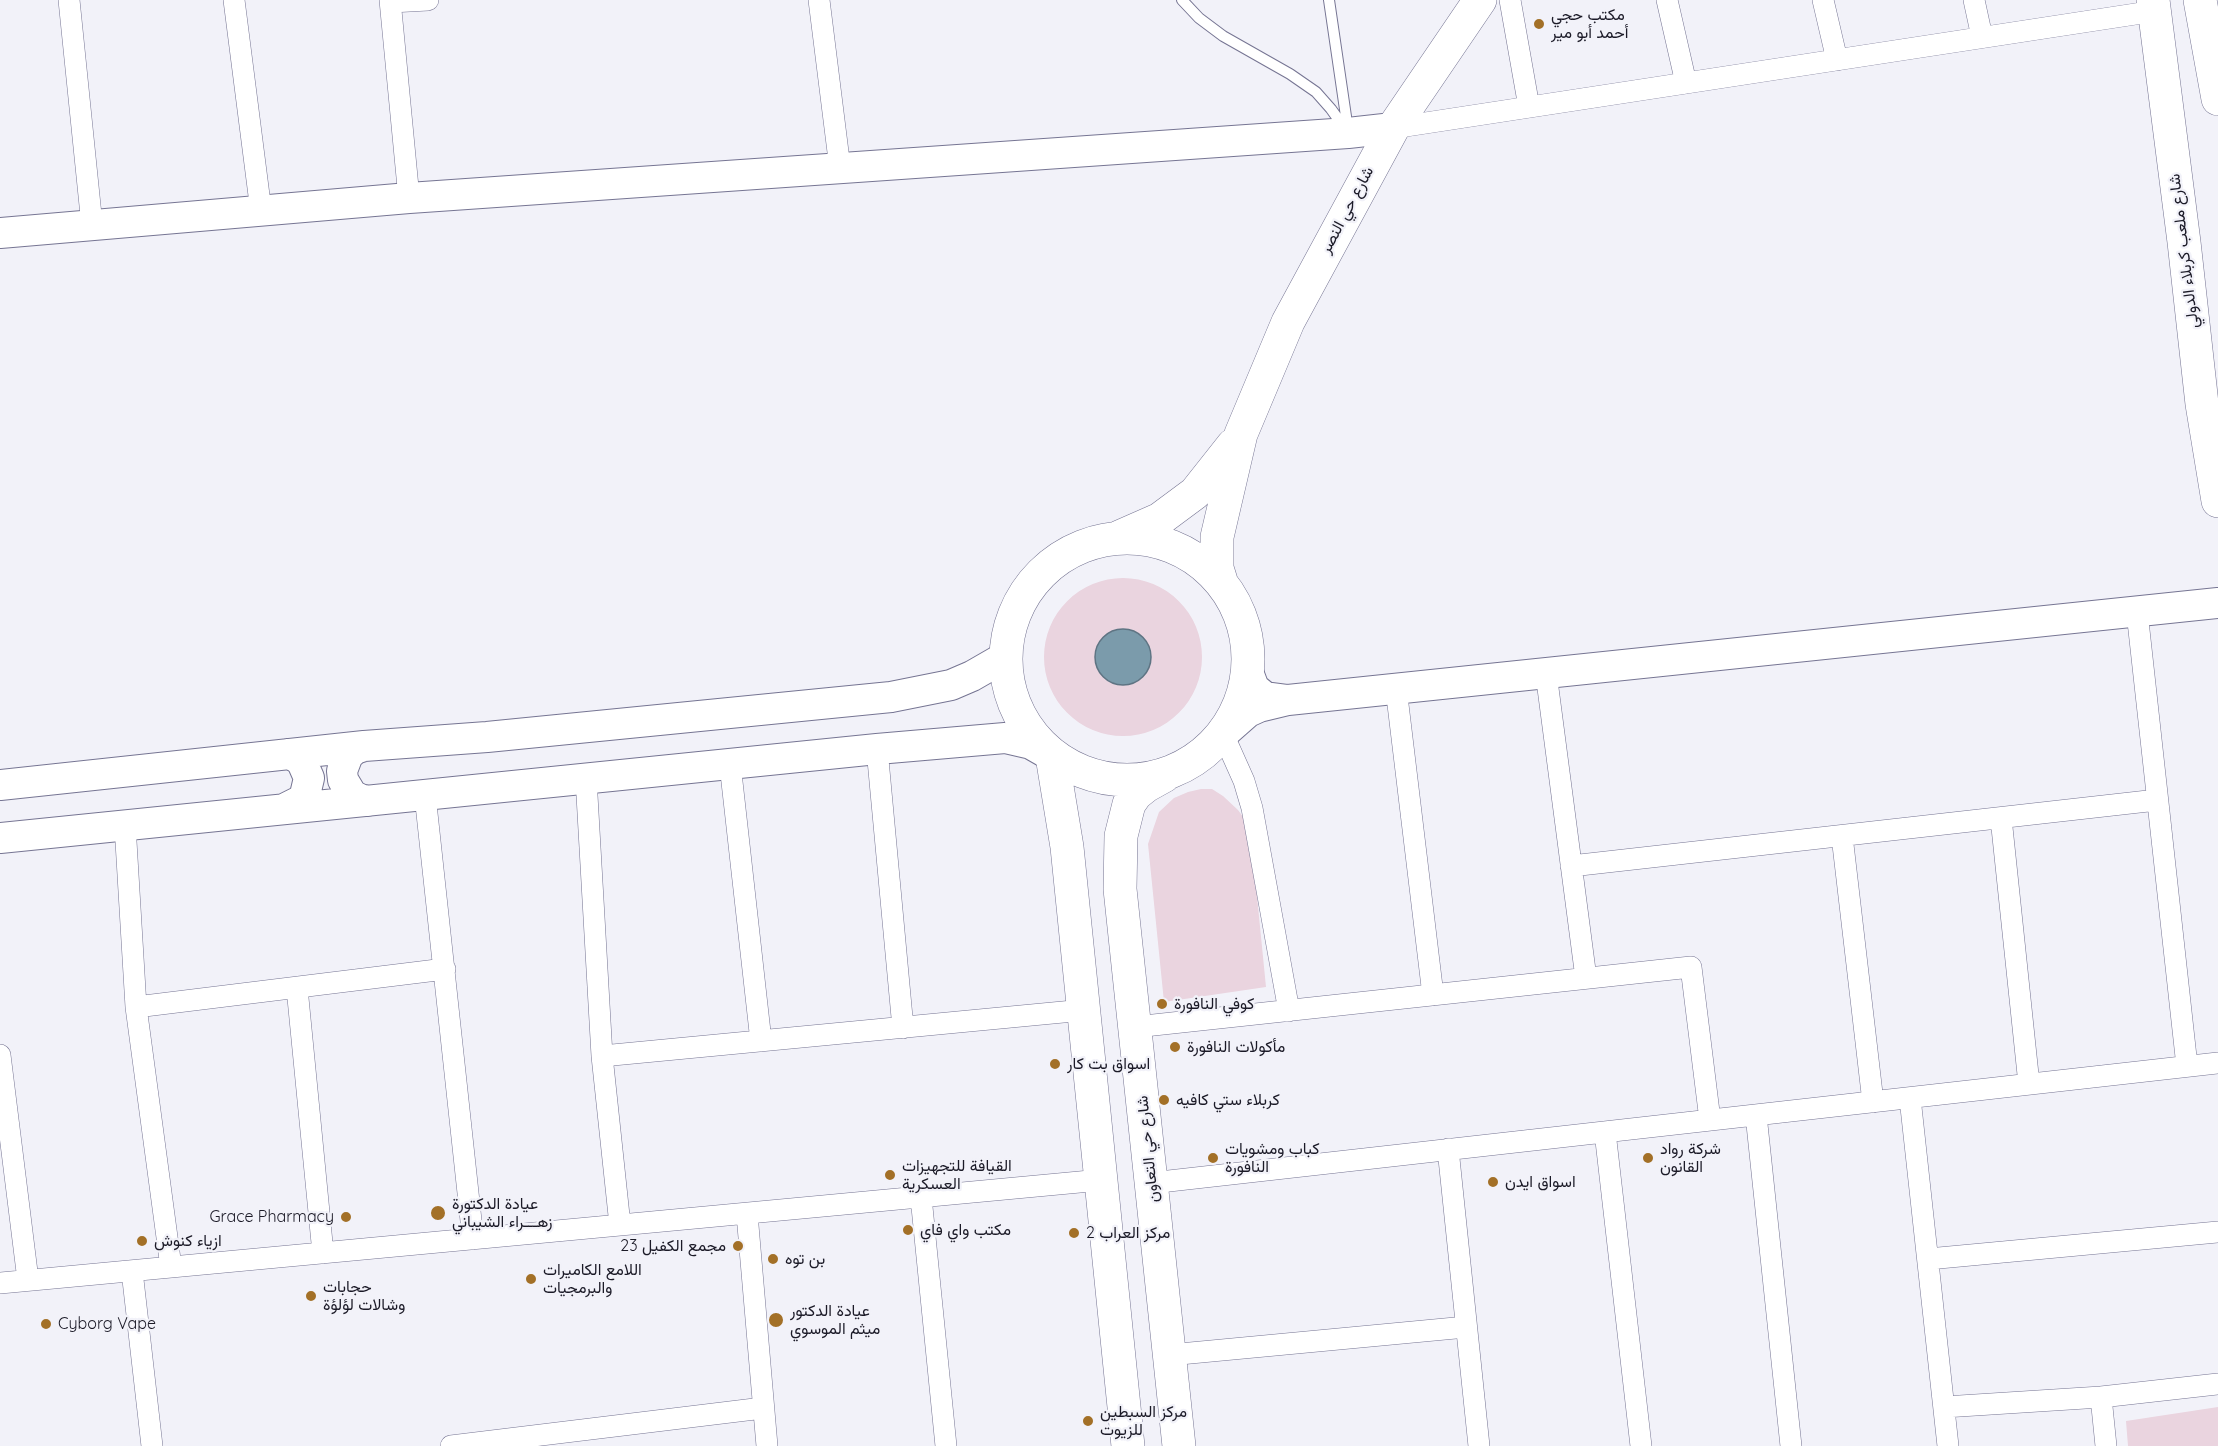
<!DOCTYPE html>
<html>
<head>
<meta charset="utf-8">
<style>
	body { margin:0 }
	canvas { display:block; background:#f2f2f9 }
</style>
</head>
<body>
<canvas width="2218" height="1446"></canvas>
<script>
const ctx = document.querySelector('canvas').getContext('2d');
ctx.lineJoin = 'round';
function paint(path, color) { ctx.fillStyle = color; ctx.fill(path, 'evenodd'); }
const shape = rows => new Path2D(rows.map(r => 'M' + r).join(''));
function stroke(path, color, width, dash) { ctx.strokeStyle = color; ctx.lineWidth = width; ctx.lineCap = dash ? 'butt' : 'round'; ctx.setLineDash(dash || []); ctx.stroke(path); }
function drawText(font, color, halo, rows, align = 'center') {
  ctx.font = font + ' Quicksand,Vazirmatn,sans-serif'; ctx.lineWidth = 4.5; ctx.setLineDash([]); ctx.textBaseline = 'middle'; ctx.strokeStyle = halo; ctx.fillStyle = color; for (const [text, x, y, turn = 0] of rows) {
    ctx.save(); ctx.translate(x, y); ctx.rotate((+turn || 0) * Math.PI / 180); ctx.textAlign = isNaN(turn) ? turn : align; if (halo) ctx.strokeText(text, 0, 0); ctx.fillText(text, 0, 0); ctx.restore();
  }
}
paint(shape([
	'1044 657a79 79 0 1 1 158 0a79 79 0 1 1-158 0Z',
	[1201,789,1212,789,1223,796,1238,810,1250,826,1266,987,1164,1002,1148,844,1159,812,1174,798,1188,792],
	[2218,1407,2218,1446,2128,1446,2126,1421]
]), '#ead4df');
const water = shape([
	'1095 657a28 28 0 1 1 56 0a28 28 0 1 1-56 0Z'
]);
paint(water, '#7b9bab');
stroke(water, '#5e7483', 1.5);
const lane = shape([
	[1182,0,1199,18,1223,36,1290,74,1316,92,1331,109,1346,130],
	[1329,0,1348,130]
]);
const street = shape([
	[69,0,92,225],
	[234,0,261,211],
	[390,0,409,198],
	[819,0,840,168],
	[1510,0,1529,107],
	[1667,0,1686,83],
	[1823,0,1837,60],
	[1974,0,1982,37],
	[391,2,428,0],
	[1393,128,2155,11],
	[2137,612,2187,1066],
	[1546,673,1586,978],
	[1396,688,1433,995],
	[1223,734,1244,781,1252,808,1289,1011],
	[877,749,903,1028],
	[730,764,761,1041],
	[586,778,602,1056,620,1225],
	[425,795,473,1239],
	[2001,818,2029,1084],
	[125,825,136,1007,171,1267],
	[1842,836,1873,1102],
	[1571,866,2157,800],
	[297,988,323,1253],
	[136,1007,445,969],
	[1135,1027,1691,967,1710,1120],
	[0,1055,28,1280],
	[602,1056,1084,1010],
	[1910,1098,1948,1446],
	[1756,1115,1791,1446],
	[1605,1132,1641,1446],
	[1448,1149,1479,1446],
	[1151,1183,2218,1063],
	[921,1197,946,1446],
	[747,1214,767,1446],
	[1928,1259,2218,1232],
	[132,1271,152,1446],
	[0,1283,1101,1180],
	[1169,1355,1466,1327],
	[2101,1397,2106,1446],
	[1944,1407,2101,1397,2218,1384],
	[451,1446,763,1408]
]);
const secondary = shape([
	[0,233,409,198,1348,133,1393,128],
	[1248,672,1254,688,1265,697,1288,700],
	[1223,734,1248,712,1259,707,1288,700,2218,603],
	[364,746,355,749,348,755,342,771,343,780,352,795,360,799,368,801],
	[0,785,364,746,487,737,891,697,951,685,972,676,1005,657],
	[284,809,300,801,305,795,309,778,302,762,296,757,288,754],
	[0,838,877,749,1005,738,1031,744,1052,756]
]);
const primary = shape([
	[2153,0,2184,242,2202,404,2218,501],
	[2200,0,2218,99],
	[1119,537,1160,519,1195,493,1233,445],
	'1006 659a121 121 0 1 1 242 0a121 121 0 1 1-242 0Z',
	[1221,581,1217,568,1217,537,1241,434,1288,322,1393,128,1480,0],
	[1052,756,1067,847,1128,1446],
	[1164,776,1146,786,1136,794,1129,804,1121,836,1120,889,1179,1446]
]);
stroke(lane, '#767593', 12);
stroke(street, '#767593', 22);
stroke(secondary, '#767593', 32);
stroke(primary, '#767593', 34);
stroke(lane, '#fff', 10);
stroke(street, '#fff', 21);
stroke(secondary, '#fff', 30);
stroke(primary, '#fff', 33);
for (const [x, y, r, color] of [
	[1539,24,6,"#a37027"],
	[1162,1004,6,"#a37027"],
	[1175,1047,6,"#a37027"],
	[1055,1064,6,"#a37027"],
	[1164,1100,6,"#a37027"],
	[1213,1158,6,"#a37027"],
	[1648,1158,6,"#a37027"],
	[890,1175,6,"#a37027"],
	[1493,1182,6,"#a37027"],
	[438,1213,8,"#a37027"],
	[346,1217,6,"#a37027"],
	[908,1230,6,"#a37027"],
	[1074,1233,6,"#a37027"],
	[142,1241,6,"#a37027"],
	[738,1246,6,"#a37027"],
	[773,1259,6,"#a37027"],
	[531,1279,6,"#a37027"],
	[311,1296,6,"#a37027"],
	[776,1320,8,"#a37027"],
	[46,1324,6,"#a37027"],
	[1088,1421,6,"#a37027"]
]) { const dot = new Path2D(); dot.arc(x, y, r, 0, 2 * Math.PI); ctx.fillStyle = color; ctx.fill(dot); stroke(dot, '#f2f2f9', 2); }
drawText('16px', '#1b1a27', '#f2f2f9', [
	["مكتب حجي",1551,15],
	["أحمد أبو مير",1551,33],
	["كوفي النافورة",1174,1004],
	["مأكولات النافورة",1187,1047],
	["اسواق بت كار",1067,1064],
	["كربلاء ستي كافيه",1176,1100],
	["كباب ومشويات",1225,1149],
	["النافورة",1225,1167],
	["شركة رواد",1660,1149],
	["القانون",1660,1167],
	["القيافة للتجهيزات",902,1166],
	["العسكرية",902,1184],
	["اسواق ايدن",1505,1182],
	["عيادة الدكتورة",452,1204],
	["زهـــراء الشيباني",452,1222],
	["Grace Pharmacy",334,1217,"right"],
	["مكتب واي فاي",920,1230],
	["مركز العراب 2",1086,1233],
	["ازياء كنوش",154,1241],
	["مجمع الكفيل 23",726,1246,"right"],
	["بن توه",785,1259],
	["اللامع الكاميرات",543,1270],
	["والبرمجيات",543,1288],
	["حجابات",323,1287],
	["وشالات لؤلؤة",323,1305],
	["عيادة الدكتور",790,1311],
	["ميثم الموسوي",790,1329],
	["Cyborg Vape",58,1324],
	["مركز السبطين",1100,1412],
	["للزيوت",1100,1430]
], 'left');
drawText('16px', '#1b1a27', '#f2f2f9', [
	["شارع حي النصر",1347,210,-62],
	["شارع ملعب كربلاء الدولي",2184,251,-97],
	["شارع حي التعاون",1148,1149,-96]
]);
</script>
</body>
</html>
